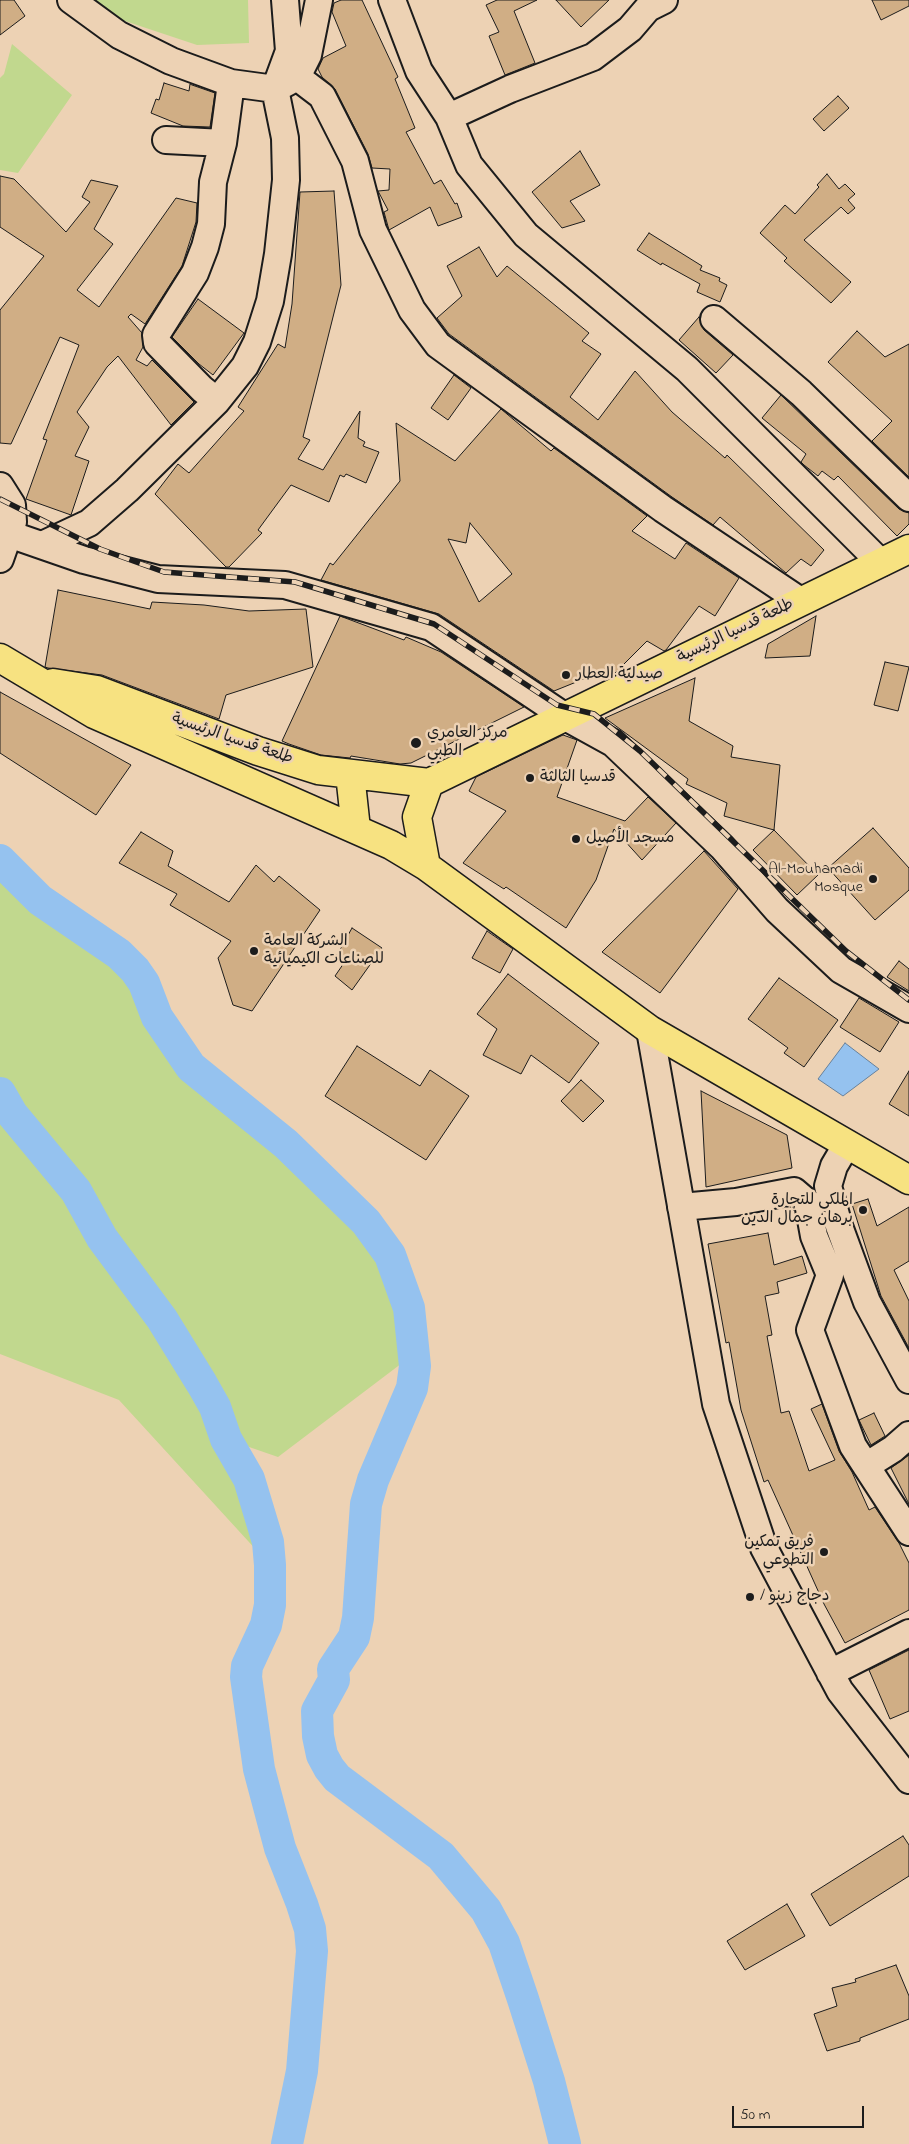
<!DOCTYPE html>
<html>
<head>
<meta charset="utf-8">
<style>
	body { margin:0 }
	#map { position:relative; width:909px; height:2144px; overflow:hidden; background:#edd2b4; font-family:"Indie Flower",sans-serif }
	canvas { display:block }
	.scale { position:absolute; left:732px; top:2106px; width:132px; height:22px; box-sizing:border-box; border:2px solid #1c1c1c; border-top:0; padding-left:6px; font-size:15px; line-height:18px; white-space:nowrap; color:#1c1c1c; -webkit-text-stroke:4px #edd2b4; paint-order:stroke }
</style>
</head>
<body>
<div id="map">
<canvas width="909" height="2144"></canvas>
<div class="scale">50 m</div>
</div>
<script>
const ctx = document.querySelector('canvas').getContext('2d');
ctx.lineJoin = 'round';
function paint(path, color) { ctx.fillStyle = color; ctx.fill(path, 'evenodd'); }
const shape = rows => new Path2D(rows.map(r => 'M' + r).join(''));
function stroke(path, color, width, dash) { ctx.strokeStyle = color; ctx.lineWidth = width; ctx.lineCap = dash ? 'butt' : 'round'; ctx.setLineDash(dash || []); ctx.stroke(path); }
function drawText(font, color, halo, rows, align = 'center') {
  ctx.font = font + ' "Indie Flower","Playpen Sans Arabic",sans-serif'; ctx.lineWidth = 5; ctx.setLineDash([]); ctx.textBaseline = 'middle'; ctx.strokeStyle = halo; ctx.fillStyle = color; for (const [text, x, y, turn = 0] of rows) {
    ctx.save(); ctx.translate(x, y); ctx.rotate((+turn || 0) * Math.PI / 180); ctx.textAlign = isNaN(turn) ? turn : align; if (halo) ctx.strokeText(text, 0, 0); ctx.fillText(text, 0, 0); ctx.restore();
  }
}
paint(shape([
	[91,0,248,0,249,43,197,45,116,18],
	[12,44,72,95,18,173,0,170,0,78,4,74],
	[0,860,40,900,135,970,157,1017,191,1067,296,1153,366,1222,402,1284,414,1354,278,1457,226,1439,182,1354,123,1270,233,1451,270,1565,119,1400,0,1354],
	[31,1134,62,1173,107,1245,31,1135]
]), '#c1d88e');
const water = shape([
	[845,1043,879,1069,843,1096,818,1079,845,1043]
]);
paint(water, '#95c2ef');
stroke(water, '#65809b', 1);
stroke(shape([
	[0,860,40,900,119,954,135,970,144,983,157,1017,191,1067,286,1144,366,1222,390,1255,409,1308,415,1366,412,1388,373,1480,366,1504,358,1618,354,1637,333,1669,334,1680,317,1711,318,1736,322,1755,329,1768,337,1778,441,1856,486,1910,504,1943,523,1999,549,2081,565,2144],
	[0,1093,12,1114,76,1191,102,1238,162,1319,202,1384,215,1407,226,1439,249,1479,268,1542,270,1565,270,1605,266,1625,247,1666,246,1677,259,1769,280,1848,302,1904,310,1929,312,1951,302,2071,287,2144]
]), '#95c2ef', 32);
const building = shape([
	[0,0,14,0,25,16,0,35,0,0],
	[341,0,362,0,398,77,395,79,415,128,406,132,434,184,441,180,455,204,457,203,462,217,438,226,430,207,389,230,384,212,388,210,378,191,389,190,390,169,372,168,368,154,335,89,322,77,318,69,323,58,346,46,332,12,334,3,341,0],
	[497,0,537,0,514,11,535,63,505,75,489,36,499,32,486,5,497,0],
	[556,0,609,0,581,27,556,0],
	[872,0,909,0,909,6,881,20,872,0],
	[164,83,189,91,190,84,192,85,215,93,210,127,183,126,151,113,156,99,159,100,164,83],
	[838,96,849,108,824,131,813,119,838,96],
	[580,151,600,185,570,201,585,221,562,228,532,192,580,151],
	[827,174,839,189,845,184,855,194,848,200,855,208,848,214,841,207,804,240,851,282,831,303,784,261,787,258,760,233,785,205,795,214,819,187,817,185,827,174],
	[0,176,14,179,66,232,90,202,82,197,91,180,118,186,94,229,113,244,77,290,99,307,176,198,197,203,196,222,182,266,145,324,131,314,128,317,142,333,143,347,136,360,147,366,152,360,194,402,171,425,118,356,107,367,77,412,89,427,75,456,89,461,71,515,26,499,47,440,43,439,79,345,60,337,11,444,0,443,0,310,44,256,0,227,0,176],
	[334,191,341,285,303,437,310,440,298,459,323,470,360,411,358,438,365,442,363,446,379,452,366,483,346,474,344,477,340,475,329,502,291,485,258,530,262,533,229,567,226,567,155,494,178,464,189,473,244,411,238,407,278,344,285,348,292,304,300,192,334,191],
	[649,233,702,266,700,270,720,278,719,281,727,285,720,302,697,292,700,284,662,263,661,265,637,250,649,233],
	[479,247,497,277,507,266,589,333,582,341,601,354,570,397,598,420,635,371,672,412,725,458,727,455,824,550,811,566,801,559,786,573,720,517,713,525,672,497,449,334,437,318,462,296,447,266,479,247],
	[198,299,244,333,213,375,199,364,172,337,198,299],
	[699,317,704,330,733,355,716,373,679,340,699,317],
	[857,331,885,357,909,344,909,477,872,441,892,421,828,362,857,331],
	[454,375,471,388,448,420,431,408,454,375],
	[781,395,899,509,909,513,909,524,897,536,838,476,834,480,822,471,818,476,804,465,801,462,806,454,762,418,781,395],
	[501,409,551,451,554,448,647,516,632,531,675,559,686,543,739,578,715,616,699,606,666,650,664,651,647,641,614,674,606,670,554,691,439,614,321,580,330,563,333,565,400,481,396,423,455,461,501,409],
	[470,523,512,574,479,602,448,539,466,543,470,523],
	[58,590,150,609,152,602,204,605,249,611,306,609,313,667,226,695,219,719,102,675,48,668,45,667,58,590],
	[340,616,404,640,406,637,441,652,524,707,411,763,400,764,351,756,350,758,321,755,289,744,282,741,340,616],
	[816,616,810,656,765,658,768,644,816,616],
	[885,662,909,667,898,711,874,705,885,662],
	[695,678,689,721,733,746,731,757,780,765,774,830,724,816,727,803,686,784,688,779,605,718,695,678],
	[0,692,131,765,96,815,0,753,0,692],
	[563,735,577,740,557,797,625,821,648,797,676,823,642,860,614,829,596,880,566,928,506,887,504,889,463,863,506,811,469,791,476,777,563,735],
	[873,828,909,868,909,890,875,920,828,868,873,828],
	[774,830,818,875,797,895,753,850,774,830],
	[141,832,173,851,168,866,229,902,256,865,274,882,279,876,320,910,252,1011,233,1005,218,958,231,941,170,905,177,894,119,863,141,832],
	[704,851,738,889,660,993,602,952,704,851],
	[352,928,382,948,352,990,335,976,346,960,337,955,352,928],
	[487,931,513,949,500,973,472,958,487,931],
	[899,961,909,969,909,991,887,977,899,961],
	[508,974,599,1043,569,1083,531,1055,521,1074,483,1055,497,1029,477,1014,508,974],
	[779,978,838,1020,804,1067,784,1053,788,1048,748,1019,779,978],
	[859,998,899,1022,880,1052,840,1027,859,998],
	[357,1046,420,1086,430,1070,469,1096,426,1160,325,1096,357,1046],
	[909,1071,909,1116,889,1104,909,1071],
	[581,1080,604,1101,583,1122,561,1101,581,1080],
	[701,1091,787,1135,792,1168,706,1187,701,1091],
	[868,1199,877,1226,909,1207,909,1261,894,1270,909,1301,909,1348,881,1296,852,1204,868,1199],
	[768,1233,774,1265,802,1256,807,1273,777,1282,779,1293,765,1296,772,1335,767,1336,781,1413,789,1411,809,1471,835,1460,811,1409,822,1404,839,1451,852,1472,869,1510,875,1507,899,1543,909,1563,909,1610,845,1643,824,1604,768,1480,764,1482,741,1410,729,1342,726,1343,719,1304,708,1244,768,1233],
	[874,1413,885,1436,871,1445,859,1420,874,1413],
	[909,1455,909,1504,891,1468,909,1455],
	[909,1650,909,1711,890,1719,869,1670,909,1650],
	[903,1836,909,1845,909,1876,830,1926,811,1894,903,1836],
	[787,1904,805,1936,745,1970,727,1941,787,1904],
	[896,1965,909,1996,909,2019,860,2038,860,2041,827,2051,814,2014,837,2006,832,1988,856,1982,855,1979,896,1965]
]);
paint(building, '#d0ae85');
stroke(building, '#1c1c1c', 1);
const minor = shape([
	[71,0,119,35,171,61,231,83,275,89,297,77,308,55,319,0],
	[392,0,419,71,449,117,469,165,526,235,687,369,881,563],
	[297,77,322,96,355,161,373,230,412,310,438,345,663,509,799,600],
	[449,117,510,89,593,57,630,29,648,8,664,0],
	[166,140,223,143],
	[714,319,801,393,909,498],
	[217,401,202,389,157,343,156,335,195,273,205,247,211,224,213,182,223,143,231,83],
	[0,486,12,505,13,522,0,559],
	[9,534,84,560,158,579,285,585,431,627,564,716,613,743,722,847,777,910,841,970,909,1009],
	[42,545,89,523,127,490,217,401,245,366,257,342,270,301,278,254,286,180,285,138,275,89,289,51,285,0],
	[650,1030,716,1404,764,1548,840,1691,909,1780],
	[847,1144,834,1166,828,1186,839,1226,867,1302,909,1380],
	[681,1207,736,1202,794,1191,808,1203,814,1236,830,1275,810,1330,853,1446,909,1532],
	[866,1466,893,1449,909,1435],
	[830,1673,909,1633]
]);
const major = shape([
	[0,658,94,714,391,845,426,866,650,1030,909,1180],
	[53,683,97,690,258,751,318,770,429,783,909,549],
	[350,774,356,829],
	[426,866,417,817,429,783]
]);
stroke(minor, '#1c1c1c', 30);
stroke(major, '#1c1c1c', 31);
stroke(minor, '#edd2b4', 26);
stroke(major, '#f7e281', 28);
const rail = shape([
	[0,499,100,549,164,572,295,582,434,624,557,705,594,714,640,751,846,951,909,1000]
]);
stroke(rail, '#1c1c1c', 5.5);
stroke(rail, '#edd2b4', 4, [11]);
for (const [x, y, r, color] of [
	[566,675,5,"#1c1c1c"],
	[416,743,6,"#1c1c1c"],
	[530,778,5,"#1c1c1c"],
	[576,839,5,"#1c1c1c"],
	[873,879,5,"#1c1c1c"],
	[254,951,5,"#1c1c1c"],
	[863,1210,5,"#1c1c1c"],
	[824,1552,5,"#1c1c1c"],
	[750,1597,5,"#1c1c1c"]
]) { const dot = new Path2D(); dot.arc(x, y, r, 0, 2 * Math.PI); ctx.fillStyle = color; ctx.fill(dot); stroke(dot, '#edd2b4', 2); }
drawText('16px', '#1c1c1c', '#edd2b4', [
	["طلعة قدسيا الرئيسية",736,632,-26],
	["طلعة قدسيا الرئيسية",232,740,19]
]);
drawText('16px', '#1c1c1c', '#edd2b4', [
	["صيدلية العطار",576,675],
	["مركز العامري",427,734],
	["الطبي",427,752],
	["قدسيا الثالثة",540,778],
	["مسجد الأصيل",586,839],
	["Al-Mouhamadi",863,870,"right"],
	["Mosque",863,888,"right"],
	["الشركة العامة",264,942],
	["للصناعات الكيميائية",264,960],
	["الملكي للتجارة",853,1201,"right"],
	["برهان جمال الدين",853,1219,"right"],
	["فريق تمكين",814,1543,"right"],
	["التطوعي",814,1561,"right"],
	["/ دجاج زينو",760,1597]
], 'left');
</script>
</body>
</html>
